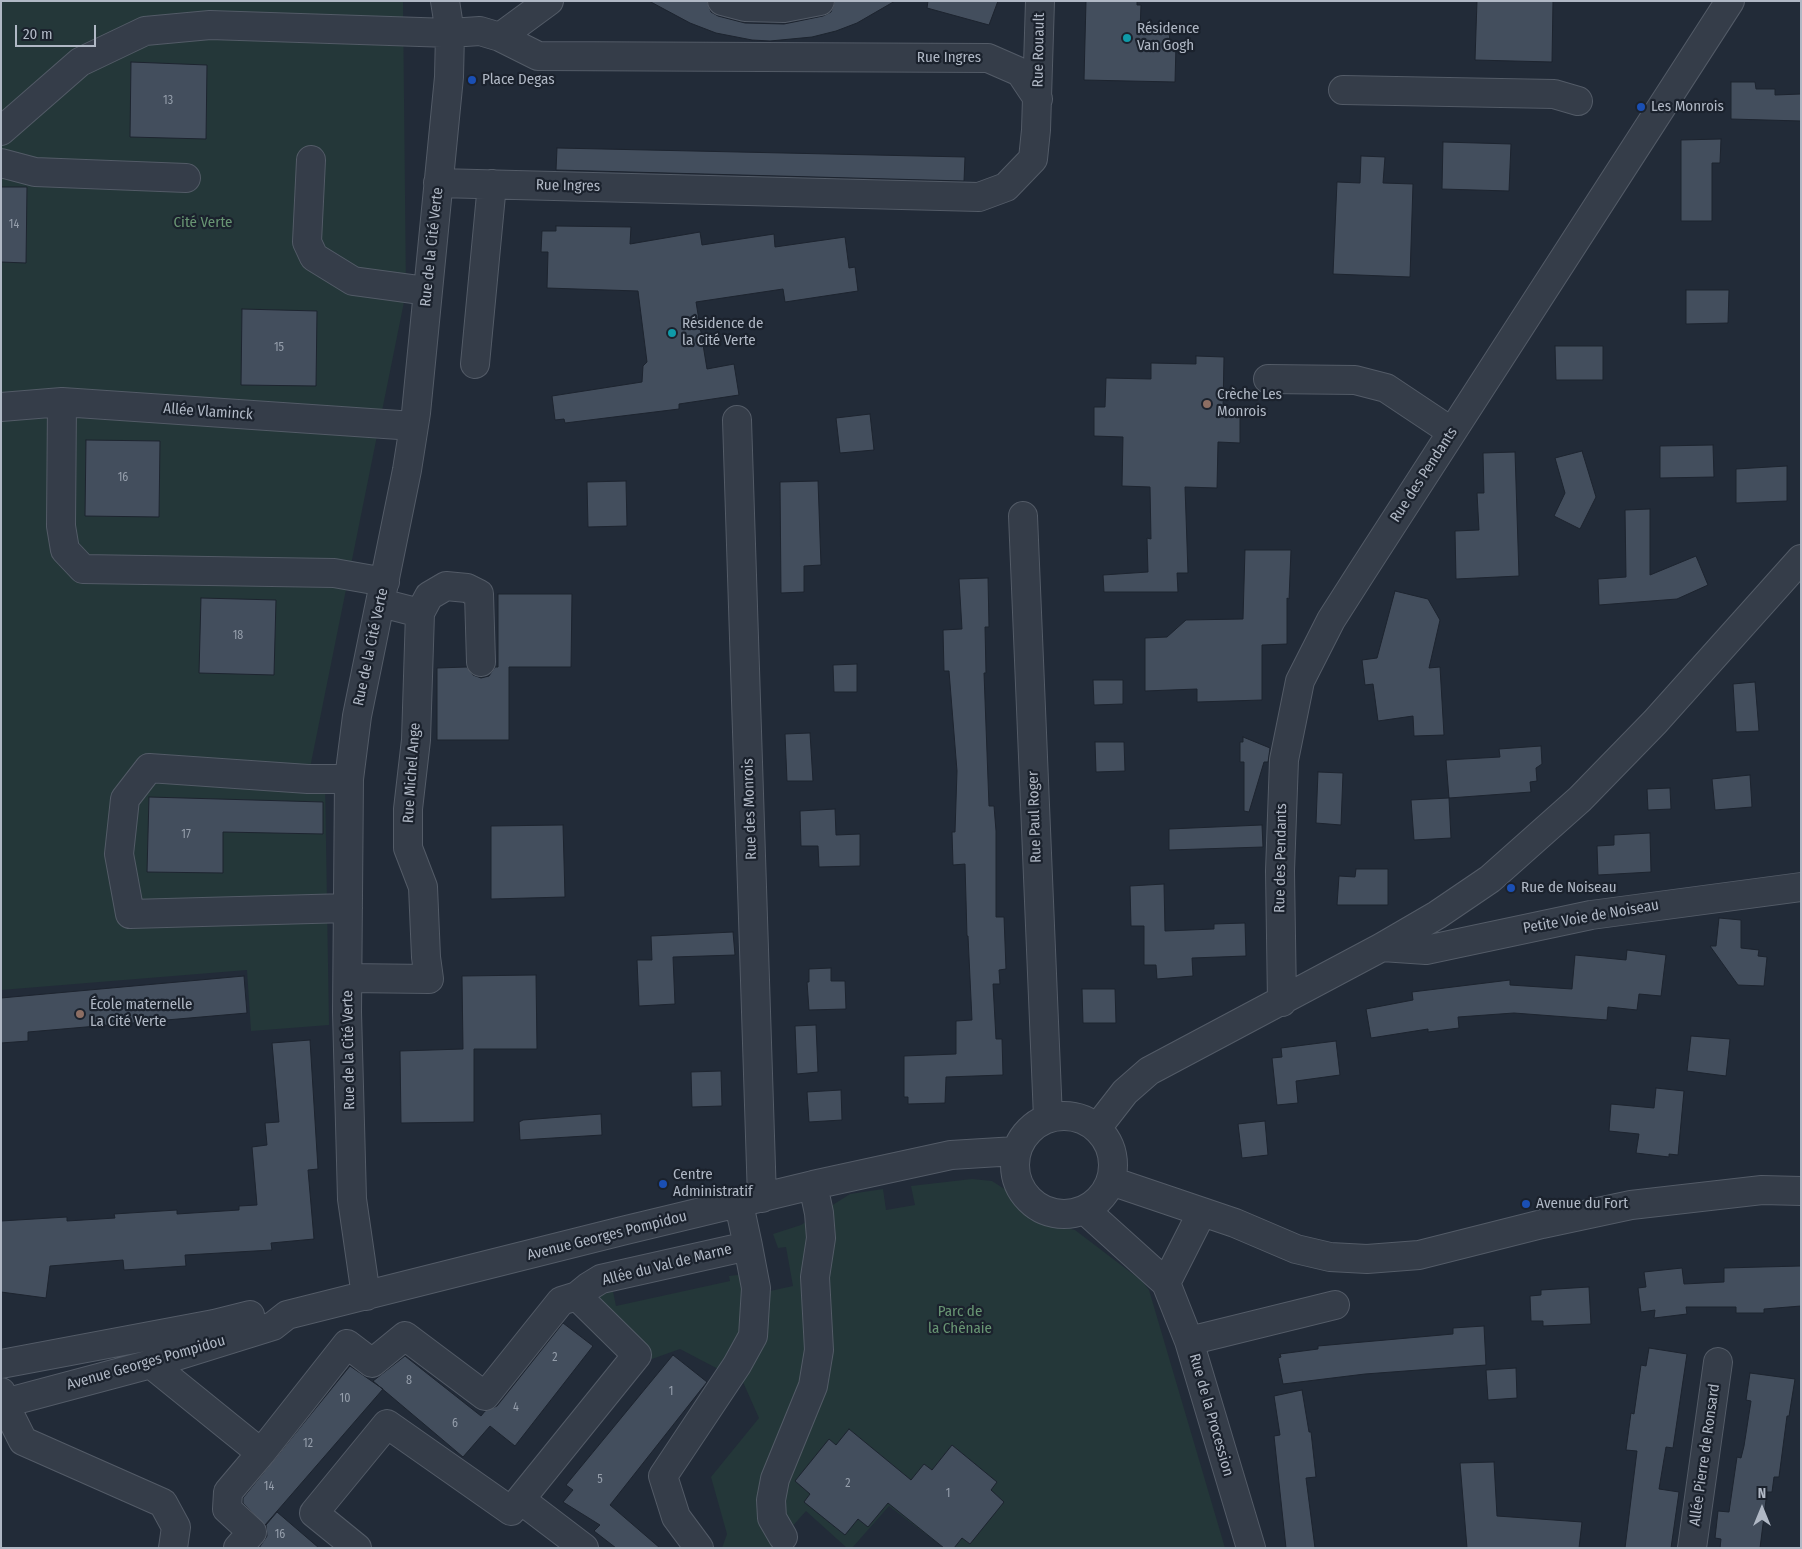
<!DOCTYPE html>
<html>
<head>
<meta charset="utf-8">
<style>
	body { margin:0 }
	#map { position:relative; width:1802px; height:1549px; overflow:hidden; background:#222b38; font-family:"Fira Sans Condensed",sans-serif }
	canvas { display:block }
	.frame { position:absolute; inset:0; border:2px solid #b0b8c5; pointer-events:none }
	.north { position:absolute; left:1737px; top:1484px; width:50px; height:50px; -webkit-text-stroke:4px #1b222d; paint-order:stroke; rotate:0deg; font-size:14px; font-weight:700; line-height:20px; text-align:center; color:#b0b8c5 }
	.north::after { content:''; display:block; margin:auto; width:18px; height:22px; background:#b0b8c5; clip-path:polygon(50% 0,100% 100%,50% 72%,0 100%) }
	.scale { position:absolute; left:15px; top:25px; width:81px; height:22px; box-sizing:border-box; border:2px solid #b0b8c5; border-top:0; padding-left:6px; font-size:15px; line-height:18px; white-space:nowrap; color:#b0b8c5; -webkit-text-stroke:4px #1b222d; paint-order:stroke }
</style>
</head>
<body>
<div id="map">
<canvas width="1802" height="1549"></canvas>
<div class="frame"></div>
<div class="north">N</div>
<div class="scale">20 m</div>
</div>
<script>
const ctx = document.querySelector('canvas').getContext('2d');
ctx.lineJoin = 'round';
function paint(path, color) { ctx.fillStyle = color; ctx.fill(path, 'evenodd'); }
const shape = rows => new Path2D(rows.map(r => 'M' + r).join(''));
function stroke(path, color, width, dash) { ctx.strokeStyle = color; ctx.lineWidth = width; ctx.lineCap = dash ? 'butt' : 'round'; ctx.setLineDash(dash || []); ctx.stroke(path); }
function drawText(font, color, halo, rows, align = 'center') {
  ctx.font = font + ' "Fira Sans Condensed",sans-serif'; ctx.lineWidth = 4.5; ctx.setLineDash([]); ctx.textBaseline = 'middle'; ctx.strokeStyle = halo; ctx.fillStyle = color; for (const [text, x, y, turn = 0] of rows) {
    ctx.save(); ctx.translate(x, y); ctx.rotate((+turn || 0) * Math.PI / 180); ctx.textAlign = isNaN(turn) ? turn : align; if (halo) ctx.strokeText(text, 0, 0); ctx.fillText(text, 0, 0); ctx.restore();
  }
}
paint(shape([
	[1,1,403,1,406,292,310,768,325,780,329,1025,251,1031,247,970,1,990],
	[972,1179,992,1181,1006,1190,1019,1209,1035,1221,1075,1230,1142,1281,1149,1290,1225,1548,954,1548,962,1538,970,1543,1004,1502,991,1490,997,1482,952,1445,932,1470,924,1465,897,1498,944,1548,889,1506,852,1548,847,1548,806,1511,773,1548,722,1548,727,1534,711,1477,759,1418,743,1382,680,1349,652,1359,636,1335,589,1298,612,1287,616,1306,730,1281,729,1276,746,1274,770,1291,793,1286,786,1247,778,1248,773,1234,801,1225,850,1194,883,1189,886,1210,915,1205,911,1186],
	[849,1430,890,1463,901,1486,868,1527,858,1519,845,1535,804,1502,810,1494,795,1481,828,1440,836,1445]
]), '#243739');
const building = shape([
	[649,1,707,1,711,12,718,16,745,23,784,24,823,16,831,12,835,1,895,1,857,23,836,31,812,37,770,41,752,40,716,33,690,23,649,1],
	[928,1,998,1,989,25,927,8,928,1],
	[1086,1,1137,1,1137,5,1141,5,1140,30,1170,31,1169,45,1176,45,1175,82,1084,80,1086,1],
	[1477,1,1553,1,1552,62,1475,60,1477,1],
	[131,62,207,65,206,139,130,137,131,62],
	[1731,82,1755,82,1756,89,1775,89,1775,95,1801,94,1801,121,1731,119,1731,82],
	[1721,139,1720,163,1712,163,1712,221,1681,221,1681,140,1721,139],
	[1443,142,1511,144,1509,191,1442,189,1443,142],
	[557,148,965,157,964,181,556,170,557,148],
	[1361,156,1385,157,1383,183,1413,184,1410,277,1333,274,1337,182,1360,183,1361,156],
	[1,187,27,187,26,263,1,262,1,187],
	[556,226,631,227,630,244,700,232,702,245,774,234,775,247,845,237,849,268,855,267,858,291,785,302,783,289,696,302,707,369,734,364,739,395,679,404,679,409,565,423,564,419,555,420,552,396,642,382,643,366,647,362,638,291,547,288,548,252,541,252,542,231,556,231,556,226],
	[1686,290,1729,290,1728,323,1686,324,1686,290],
	[242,309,317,311,316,386,241,385,242,309],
	[1555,346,1603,346,1603,380,1556,380,1555,346],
	[1196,356,1224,357,1223,407,1240,408,1240,443,1218,442,1217,488,1185,487,1188,573,1177,573,1178,592,1104,592,1103,575,1148,572,1147,538,1151,539,1150,487,1122,486,1123,437,1094,436,1094,407,1105,407,1106,378,1151,379,1151,363,1196,364,1196,356],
	[870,414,874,450,840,453,836,418,870,414],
	[86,440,160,441,159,517,85,516,86,440],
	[1713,445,1714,477,1660,478,1660,446,1713,445],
	[1582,451,1596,497,1580,529,1554,516,1565,493,1555,458,1582,451],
	[1515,452,1519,576,1456,579,1455,531,1479,530,1477,493,1484,493,1483,453,1515,452],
	[1787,466,1787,501,1736,503,1736,469,1787,466],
	[626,481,627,526,588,527,587,482,626,481],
	[818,481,821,565,804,566,804,592,781,593,780,482,818,481],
	[1650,509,1650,575,1696,556,1708,585,1677,599,1599,605,1598,579,1626,577,1625,510,1650,509],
	[1245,550,1291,550,1289,599,1287,598,1287,644,1262,645,1262,700,1197,702,1197,689,1145,691,1145,638,1167,637,1186,620,1243,619,1245,550],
	[988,578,989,627,985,627,986,673,984,673,989,806,994,806,996,831,996,917,1004,917,1006,969,999,970,1000,984,993,984,996,1039,1002,1039,1003,1075,946,1077,945,1103,908,1104,908,1097,904,1097,904,1056,956,1054,956,1021,972,1020,968,936,967,936,965,864,953,865,952,832,955,832,957,771,949,671,944,671,943,630,962,629,959,579,988,578],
	[1395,591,1428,599,1440,620,1429,668,1440,667,1444,735,1414,736,1413,716,1378,721,1373,684,1365,685,1362,660,1377,658,1395,591],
	[498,594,572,594,571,667,509,667,509,740,437,740,437,668,467,667,473,675,481,678,489,676,495,667,498,667,498,594],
	[201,598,276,600,274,675,199,673,201,598],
	[857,664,857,692,834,692,833,665,857,664],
	[1093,680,1123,680,1123,704,1094,705,1093,680],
	[1755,682,1759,731,1736,732,1733,684,1755,682],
	[810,733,813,781,787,781,785,734,810,733],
	[1243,737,1270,748,1268,762,1264,762,1249,812,1244,811,1244,762,1240,762,1240,742,1243,742,1243,737],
	[1095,742,1124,742,1125,771,1096,772,1095,742],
	[1541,746,1542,764,1536,768,1537,781,1530,782,1531,792,1449,798,1446,760,1500,757,1499,749,1541,746],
	[1318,772,1343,773,1341,825,1316,823,1318,772],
	[1750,775,1752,807,1715,810,1712,779,1750,775],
	[1670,788,1671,809,1648,810,1647,789,1670,788],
	[149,797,323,802,323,834,223,832,223,873,147,872,149,797],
	[1449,798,1451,838,1414,840,1411,800,1449,798],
	[835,809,836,835,860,834,860,866,819,867,818,846,801,846,800,811,835,809],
	[563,825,565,897,491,899,491,826,563,825],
	[1262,825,1263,847,1169,850,1169,829,1262,825],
	[1650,833,1651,872,1598,875,1597,846,1614,845,1614,835,1650,833],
	[1356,869,1388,869,1388,905,1337,905,1339,876,1355,877,1356,869],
	[1164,884,1165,931,1214,929,1214,924,1245,923,1246,956,1192,958,1193,976,1157,979,1156,965,1144,965,1144,926,1131,926,1130,886,1164,884],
	[1719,918,1741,920,1741,948,1759,950,1758,956,1767,957,1764,986,1738,985,1710,946,1716,946,1719,918],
	[733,932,735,955,673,957,675,1004,639,1006,637,960,652,960,651,936,733,932],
	[1627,950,1666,955,1661,996,1639,994,1637,1010,1608,1007,1607,1020,1514,1013,1458,1017,1459,1028,1428,1032,1428,1029,1371,1038,1366,1009,1413,1000,1412,992,1510,980,1510,985,1572,989,1575,955,1626,960,1627,950],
	[831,968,831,981,845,981,846,1009,809,1010,807,982,809,982,809,969,831,968],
	[536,975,537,1049,474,1049,474,1122,401,1123,400,1051,463,1049,462,976,536,975],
	[244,976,247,1013,28,1032,28,1041,1,1043,1,998,244,976],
	[1082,989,1115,989,1116,1023,1083,1023,1082,989],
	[816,1025,818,1072,797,1074,795,1026,816,1025],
	[1691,1036,1730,1039,1726,1076,1687,1071,1691,1036],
	[310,1040,318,1169,308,1170,314,1239,271,1243,272,1250,185,1255,186,1266,124,1270,123,1260,50,1266,46,1298,1,1292,1,1221,67,1217,67,1221,115,1218,114,1214,177,1210,177,1214,239,1210,239,1206,257,1205,252,1147,267,1145,265,1123,279,1122,272,1043,310,1040],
	[1336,1041,1340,1075,1296,1081,1298,1103,1277,1105,1272,1058,1282,1057,1281,1048,1336,1041],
	[721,1071,722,1106,692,1107,691,1072,721,1071],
	[1656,1088,1684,1091,1678,1155,1669,1154,1669,1157,1636,1153,1639,1134,1609,1131,1611,1104,1654,1108,1656,1088],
	[841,1090,842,1120,809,1122,807,1092,841,1090],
	[601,1114,602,1135,520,1140,519,1122,523,1120,601,1114],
	[1265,1121,1268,1155,1242,1158,1238,1124,1265,1121],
	[1801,1266,1801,1306,1764,1309,1764,1313,1736,1313,1736,1307,1686,1307,1687,1314,1654,1318,1655,1310,1641,1312,1638,1288,1646,1287,1644,1272,1682,1268,1684,1284,1724,1282,1724,1268,1801,1266],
	[1589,1287,1591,1324,1543,1326,1543,1321,1531,1321,1530,1296,1541,1295,1541,1290,1589,1287],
	[563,1323,593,1346,515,1446,490,1426,463,1457,373,1381,405,1356,481,1416,485,1411,497,1406,563,1323],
	[1484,1326,1486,1365,1365,1374,1283,1384,1278,1358,1281,1357,1280,1354,1318,1349,1318,1346,1453,1334,1453,1328,1484,1326],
	[1649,1348,1687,1354,1673,1448,1666,1447,1659,1489,1679,1492,1671,1548,1625,1548,1637,1451,1626,1450,1631,1413,1634,1414,1641,1365,1646,1366,1649,1348],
	[673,1355,707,1382,610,1505,660,1548,616,1548,594,1531,600,1525,563,1502,573,1490,566,1485,673,1355],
	[350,1366,383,1389,265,1525,243,1503,243,1498,350,1366],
	[1516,1368,1517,1398,1488,1400,1486,1370,1516,1368],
	[1750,1373,1795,1379,1789,1416,1787,1416,1779,1477,1774,1477,1772,1492,1767,1492,1760,1548,1720,1548,1721,1539,1715,1538,1718,1511,1729,1512,1737,1457,1741,1458,1744,1446,1751,1401,1746,1400,1750,1373],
	[1302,1390,1309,1432,1311,1432,1316,1477,1306,1478,1315,1548,1286,1548,1274,1436,1280,1435,1274,1396,1302,1390],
	[849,1429,911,1480,924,1464,932,1470,952,1445,997,1482,991,1490,1004,1502,970,1544,962,1538,954,1548,944,1548,888,1503,868,1527,858,1519,845,1535,804,1502,810,1494,795,1481,829,1439,836,1445,849,1429],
	[1494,1462,1497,1516,1582,1522,1579,1548,1467,1548,1460,1463,1494,1462],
	[277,1512,319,1548,259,1548,267,1536,266,1525,277,1512]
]);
paint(building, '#434e5d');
stroke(building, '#1d242f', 1);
const minor = shape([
	[722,1,745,7,784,8,820,1],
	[500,37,549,1],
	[1343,90,1554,94,1578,101],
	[1,131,80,62,145,31,210,25,450,33,480,31,500,37,538,56,988,58,1020,72,1038,99],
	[311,160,307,242,314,257,353,281,427,291],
	[1,163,35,172,186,178],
	[438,183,979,197,1006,187,1033,159,1036,130,1040,1],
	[475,364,492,184],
	[1268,379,1355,380,1386,388,1452,432],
	[62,402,61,526,65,550,83,569,334,573,385,582],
	[1,407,62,402,414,426],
	[737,420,762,1198],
	[1023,516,1048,1118],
	[420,613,429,596,446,586,467,588,479,594,481,662],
	[348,908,130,914,119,854,125,799,149,768,308,779,349,779],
	[1382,947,1426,950,1591,915,1801,887],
	[348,978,429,979,426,957,423,887,408,848,408,809,416,740,420,613,381,603],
	[1282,1002,1280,871,1284,760,1300,681,1331,620,1361,573,1730,1],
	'1015 1165a49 49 0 1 1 98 0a49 49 0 1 1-98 0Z',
	[1097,1128,1125,1092,1149,1071,1382,947,1437,915,1490,879,1580,799,1655,722,1801,559],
	[1111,1181,1235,1223,1296,1249,1330,1257,1367,1259,1419,1255,1542,1224,1631,1205,1762,1190,1801,1191],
	[1085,1210,1166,1283,1189,1341,1251,1548],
	[1166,1283,1202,1212],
	[366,1296,352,1199,347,1012,349,779,357,716,407,470,416,413,449,77,450,33,445,1],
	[1189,1341,1335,1305],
	[1,1364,214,1324,250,1315],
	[151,1364,261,1453,347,1344,372,1363,405,1336,485,1396,561,1301,577,1296,588,1287,601,1279,748,1246,739,1204],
	[1,1392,4,1403,23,1441,163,1503,176,1527,173,1548],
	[1,1404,151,1364,273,1326,287,1315,622,1231,813,1185,951,1155,1016,1151],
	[521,1500,584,1548],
	[783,1537,772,1518,771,1500,775,1479,813,1386,819,1350,815,1277,821,1238,819,1213,813,1185],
	[238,1548,252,1532,227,1509,228,1492,261,1453],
	[357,1548,314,1513,387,1424,511,1511,637,1355,577,1296],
	[699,1548,676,1517,663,1476,737,1365,753,1336,756,1288,748,1246],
	[1692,1548,1718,1362]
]);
stroke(minor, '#535b67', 30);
stroke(minor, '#353d49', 28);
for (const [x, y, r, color] of [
	[1127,38,5,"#0f9aa8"],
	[472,80,5,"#1a4fb4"],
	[1641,107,5,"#1a4fb4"],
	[672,333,5,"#0f9aa8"],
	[1207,404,5,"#8d6e63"],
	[1511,888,5,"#1a4fb4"],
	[80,1014,5,"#8d6e63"],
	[663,1184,5,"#1a4fb4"],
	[1526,1204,5,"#1a4fb4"]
]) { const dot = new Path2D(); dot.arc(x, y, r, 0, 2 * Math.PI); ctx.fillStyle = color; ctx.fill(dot); stroke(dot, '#1b222d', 2); }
drawText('12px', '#959eab', null, [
	["13",168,101],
	["14",14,225],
	["15",279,348],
	["16",123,478],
	["18",238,636],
	["17",186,835],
	["2",555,1358],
	["8",409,1381],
	["1",671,1392],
	["10",345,1399],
	["4",516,1408],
	["6",455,1424],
	["12",308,1444],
	["5",600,1480],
	["2",848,1484],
	["14",269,1487],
	["1",948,1494],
	["16",280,1535]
]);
drawText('15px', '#b0b8c5', '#1b222d', [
	["Résidence",1137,29],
	["Van Gogh",1137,46],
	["Place Degas",482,80],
	["Les Monrois",1651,107],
	["Résidence de",682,324],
	["la Cité Verte",682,341],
	["Crèche Les",1217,395],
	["Monrois",1217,412],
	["Rue de Noiseau",1521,888],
	["École maternelle",90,1005],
	["La Cité Verte",90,1022],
	["Centre",673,1175],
	["Administratif",673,1192],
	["Avenue du Fort",1536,1204]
], 'left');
drawText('15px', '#b0b8c5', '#1b222d', [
	["Rue Rouault",1039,50,-89],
	["Rue Ingres",949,58],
	["Rue Ingres",568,186,1],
	["Rue de la Cité Verte",432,247,-84],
	["Allée Vlaminck",208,412,4],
	["Rue des Pendants",1424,475,-57],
	["Rue de la Cité Verte",371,647,-78],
	["Rue Michel Ange",412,773,-86],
	["Rue des Monrois",750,809,-92],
	["Rue Paul Roger",1035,817,-92],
	["Rue des Pendants",1281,858,-89],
	["Petite Voie de Noiseau",1591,917,-10],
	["Rue de la Cité Verte",349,1050,-91],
	["Avenue Georges Pompidou",607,1236,-14],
	["Allée du Val de Marne",667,1265,-14],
	["Avenue Georges Pompidou",146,1363,-16],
	["Rue de la Procession",1211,1415,74],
	["Allée Pierre de Ronsard",1705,1455,-82]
]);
drawText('15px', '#689573', '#1b222d', [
	["Cité Verte",203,223],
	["Parc de",960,1312],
	["la Chênaie",960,1329]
]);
</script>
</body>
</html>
